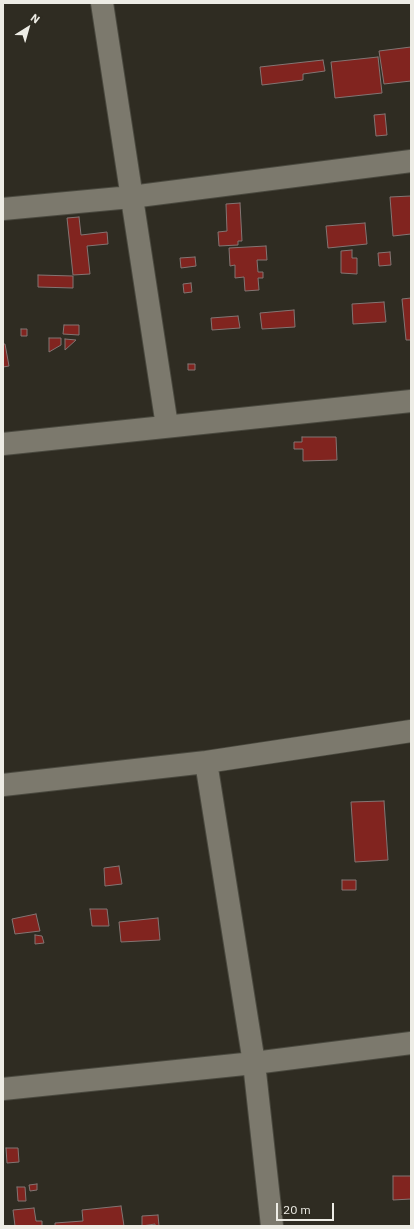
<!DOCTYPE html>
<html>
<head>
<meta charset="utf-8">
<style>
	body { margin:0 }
	#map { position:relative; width:414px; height:1229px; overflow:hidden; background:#2f2c22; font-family:"IBM Plex Sans",sans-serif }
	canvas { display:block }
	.frame { position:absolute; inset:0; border:4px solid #edece5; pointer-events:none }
	.north { position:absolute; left:8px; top:8px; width:40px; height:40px; -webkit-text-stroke:3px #2f2c22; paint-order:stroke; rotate:37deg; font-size:11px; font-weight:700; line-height:16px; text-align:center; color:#edece5 }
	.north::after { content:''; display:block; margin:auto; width:14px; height:18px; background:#edece5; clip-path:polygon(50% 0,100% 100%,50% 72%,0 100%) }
	.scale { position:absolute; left:276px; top:1203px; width:58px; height:18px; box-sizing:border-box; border:2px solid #edece5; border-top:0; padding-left:5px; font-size:12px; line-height:14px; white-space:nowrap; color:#edece5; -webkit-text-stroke:3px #2f2c22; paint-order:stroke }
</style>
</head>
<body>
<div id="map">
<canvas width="414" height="1229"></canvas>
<div class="frame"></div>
<div class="north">N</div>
<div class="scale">20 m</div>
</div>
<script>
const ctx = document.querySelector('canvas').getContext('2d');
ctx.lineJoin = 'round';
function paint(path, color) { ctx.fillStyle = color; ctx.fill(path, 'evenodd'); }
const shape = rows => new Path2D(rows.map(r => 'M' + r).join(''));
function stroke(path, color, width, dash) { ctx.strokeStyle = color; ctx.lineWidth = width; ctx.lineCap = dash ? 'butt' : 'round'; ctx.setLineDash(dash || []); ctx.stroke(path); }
const building = shape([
	[411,47,411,81,384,84,379,51,411,47],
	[378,57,382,93,335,98,331,62,378,57],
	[323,60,325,71,303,74,303,80,262,85,260,67,323,60],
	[385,114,387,135,376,136,374,115,385,114],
	[411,196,411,234,393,236,390,197,411,196],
	[240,203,242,241,238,241,238,245,219,246,218,232,227,231,226,204,240,203],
	[79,217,81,235,107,232,108,244,87,246,90,274,73,275,67,218,79,217],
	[365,223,367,244,328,248,326,226,365,223],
	[266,246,267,260,257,260,258,272,263,272,263,278,258,278,259,290,245,291,244,277,235,278,235,265,230,266,229,248,266,246],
	[352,250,352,258,357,258,357,274,341,273,341,251,352,250],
	[390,252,391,265,379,266,378,253,390,252],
	[195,257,196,266,181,268,180,258,195,257],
	[38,275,73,276,73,288,38,287,38,275],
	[191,283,192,292,184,293,183,284,191,283],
	[411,298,411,340,406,340,402,299,411,298],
	[384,302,386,322,353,324,352,304,384,302],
	[294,310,295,327,262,329,260,313,294,310],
	[238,316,240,328,212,330,211,318,238,316],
	[64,325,79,325,79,335,63,334,64,325],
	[21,329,27,329,27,336,21,336,21,329],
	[49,338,61,338,61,345,49,352,49,338],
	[65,339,76,340,65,350,65,339],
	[3,344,5,344,9,366,3,367,3,344],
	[188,364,195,364,195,370,188,370,188,364],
	[302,437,336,437,337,460,303,461,303,449,294,449,294,442,302,442,302,437],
	[384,801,388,860,355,862,351,802,384,801],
	[119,866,122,884,105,886,104,868,119,866],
	[342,880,356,880,356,890,342,890,342,880],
	[90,909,107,909,109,926,92,926,90,909],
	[36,914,40,931,15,934,12,919,36,914],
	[158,918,160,940,121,942,119,922,158,918],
	[35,935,42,936,44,943,35,944,35,935],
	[6,1148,18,1148,19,1162,7,1163,6,1148],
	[393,1176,411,1176,411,1199,393,1200,393,1176],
	[37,1184,37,1190,30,1191,29,1185,37,1184],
	[17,1187,25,1187,26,1201,18,1201,17,1187],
	[121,1206,124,1226,55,1226,55,1223,83,1221,82,1210,121,1206],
	[34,1208,36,1221,42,1221,42,1226,15,1226,13,1210,34,1208],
	[158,1215,159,1226,155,1226,155,1224,142,1226,142,1216,158,1215]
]);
paint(building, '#81241f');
stroke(building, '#837573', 1);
const minor = shape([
	[102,3,167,426],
	[3,209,131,197,411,161],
	[3,444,411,401],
	[206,762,254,1063,272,1226],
	[3,785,206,762,411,731],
	[3,1089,254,1063,411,1043]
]);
stroke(minor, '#4a493f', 24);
stroke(minor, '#7c796d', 22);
</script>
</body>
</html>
